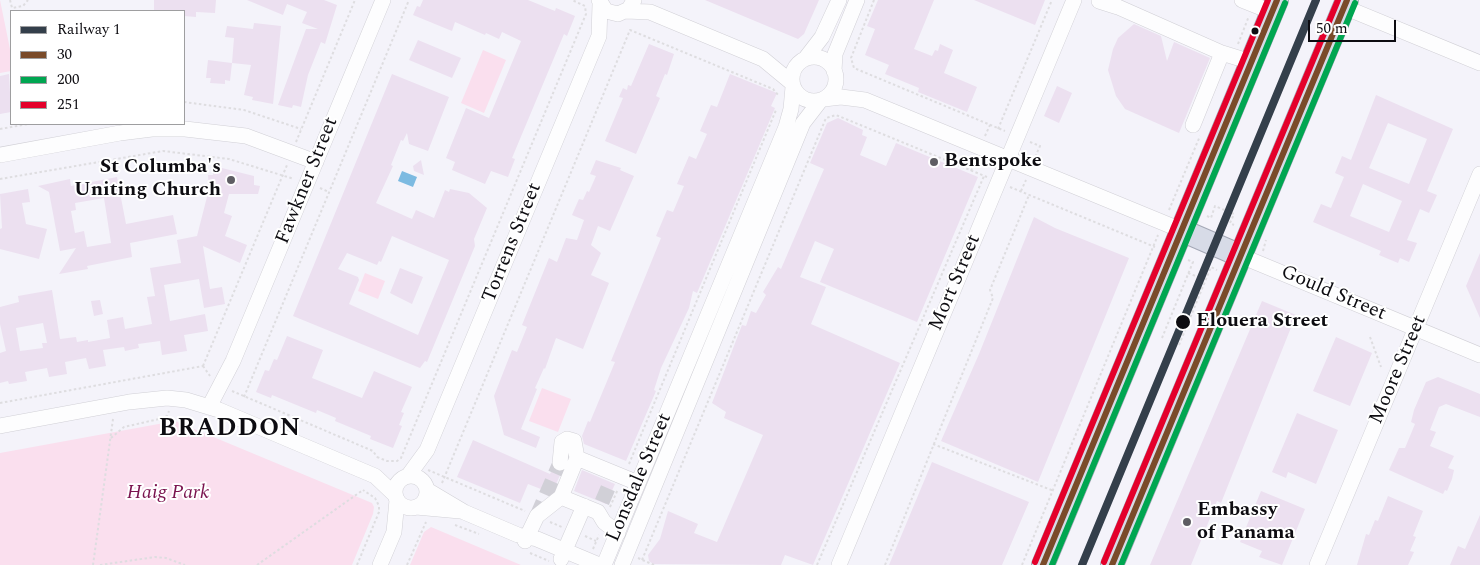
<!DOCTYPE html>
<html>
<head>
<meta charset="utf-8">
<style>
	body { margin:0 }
	#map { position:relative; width:1480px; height:565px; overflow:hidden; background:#f4f3fa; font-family:Spectral,serif }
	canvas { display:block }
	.legend { position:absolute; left:10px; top:10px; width:175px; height:115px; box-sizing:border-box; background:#fff; border:1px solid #9e9ea0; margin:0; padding:6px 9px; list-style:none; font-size:15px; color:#0d0c11 }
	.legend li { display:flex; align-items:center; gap:10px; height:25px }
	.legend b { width:25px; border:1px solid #9e9ea0 }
	.scale { position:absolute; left:1308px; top:20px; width:88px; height:22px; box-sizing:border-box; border:2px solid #0d0c11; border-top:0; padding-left:6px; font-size:15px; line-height:18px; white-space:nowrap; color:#0d0c11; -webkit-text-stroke:4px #fff; paint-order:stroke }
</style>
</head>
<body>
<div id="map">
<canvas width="1480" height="565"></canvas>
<ul class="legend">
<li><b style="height:6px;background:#343f4b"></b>Railway 1</li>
<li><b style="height:6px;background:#7a4b2a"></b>30</li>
<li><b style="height:6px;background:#00a651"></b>200</li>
<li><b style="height:6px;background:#e4002b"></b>251</li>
</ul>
<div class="scale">50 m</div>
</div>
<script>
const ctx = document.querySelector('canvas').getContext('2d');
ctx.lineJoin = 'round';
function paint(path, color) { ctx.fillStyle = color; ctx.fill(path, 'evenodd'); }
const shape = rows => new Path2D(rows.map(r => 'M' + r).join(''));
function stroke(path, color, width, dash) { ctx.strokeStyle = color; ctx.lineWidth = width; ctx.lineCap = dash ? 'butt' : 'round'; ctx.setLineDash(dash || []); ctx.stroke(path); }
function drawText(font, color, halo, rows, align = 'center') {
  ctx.font = font + ' Spectral,serif'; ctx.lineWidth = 4; ctx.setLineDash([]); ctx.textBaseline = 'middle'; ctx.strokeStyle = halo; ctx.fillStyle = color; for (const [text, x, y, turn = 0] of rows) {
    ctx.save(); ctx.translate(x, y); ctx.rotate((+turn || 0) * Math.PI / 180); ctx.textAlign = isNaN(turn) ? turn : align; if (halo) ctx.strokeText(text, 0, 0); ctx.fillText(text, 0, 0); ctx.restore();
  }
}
paint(shape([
	[0,0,11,54,11,71,0,73],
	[483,50,506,60,484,113,461,103],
	[365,273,385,281,378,299,358,291],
	[542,388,571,399,558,432,529,421],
	[175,421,372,503,374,507,373,514,352,565,0,565,0,453],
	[431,527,521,565,410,565,424,532]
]), '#fadfee');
paint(shape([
	[402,171,417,177,413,187,398,181]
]), '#7cbae1');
paint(shape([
	[154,0,216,0,215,13,196,12,196,17,184,16,184,11,154,11],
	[247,0,324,0,337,5,325,44,321,42,308,75,301,107,293,105,292,108,278,105,306,29,318,29,302,23,307,12,287,4,283,15],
	[423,0,528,0,555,11,556,8,575,16,567,36,564,34,512,158,515,159,508,177,491,171,485,184,452,170,455,162,446,158,466,108,489,118,521,41,502,32,499,39,486,33,485,35,455,22,452,31,413,15,417,6,420,7],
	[705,0,819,0,804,34,798,39],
	[878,0,934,0,914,49,932,56,935,50,938,51,940,44,953,50,944,73,977,87,967,112,918,92,919,88,885,74,889,65,865,55,875,29,867,26],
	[974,0,1045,0,1035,25],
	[254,23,281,26,273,104,252,100,253,97,244,95,251,65,232,63,230,81,225,80,225,84,210,83,211,78,206,78,208,60,232,63,234,38,225,37,227,26,253,29],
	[1134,24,1161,36,1167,61,1174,42,1210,58,1179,133,1125,109,1116,96,1108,70,1113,49,1118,38],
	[418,40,461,58,452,78,409,60],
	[649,44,674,54,667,75,665,74,656,96,660,98,636,154,605,141,623,98,619,97,623,88,627,90,628,85,631,86],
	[9,74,11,112,0,114,0,76],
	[392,74,449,97,428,151,409,144,407,133,403,141,401,140,391,165,393,166,376,203,412,219,416,210,434,218,445,190,449,192,450,189,469,193,487,208,474,239,475,246,427,362,425,361,420,368,293,316],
	[392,236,449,260,418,335,349,304,359,280,358,277,338,269,347,253,377,265,379,261,381,262],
	[730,74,777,93,771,106,775,108,697,293,693,291,689,308,661,368,654,390,656,391,626,461,584,444,582,436,588,421,590,422,615,362,611,361,661,238,656,236,667,210,673,212,684,186,677,184,689,156,696,159,707,134,700,131,711,105,717,107],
	[1057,86,1072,93,1059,123,1044,116],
	[1376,95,1453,129,1427,191,1437,195,1429,213,1420,209,1407,240,1417,243,1409,262,1400,258,1398,263,1379,255,1381,251,1313,222,1321,204,1331,208,1344,177,1335,173,1342,156,1351,160],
	[1388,123,1427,139,1409,184,1369,168],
	[1363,184,1402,201,1389,232,1350,216],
	[838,118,863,130,862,135,867,137,860,155,886,166,896,143,978,177,917,322,820,282,834,249,815,241,800,277,826,287,811,324,900,363,813,565,785,555,781,565,653,564,649,561,648,555,660,539,668,511,698,524,694,533,717,542,763,435,724,418,726,412,712,403,742,325,746,326,751,311,756,313,766,295,763,292,778,267,781,269,824,169,810,163,827,123],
	[421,160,424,175,414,171,413,166],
	[596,160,621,168,620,170,634,176,610,231,598,226,591,245,601,253,591,275,609,283,583,349,556,338,545,369,544,368,535,388,537,389,521,429,540,437,536,448,504,435,494,396,512,350,517,352,527,327,522,325,549,258,557,262,566,238,577,240,584,220,572,215,579,199,583,200,587,191,589,192,596,176,590,174],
	[214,166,254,176,254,185,260,186,258,194,229,194,224,213,232,216,225,236,247,245,240,263,203,246,210,289,222,287,225,304,204,308,199,279,164,285,170,321,205,314,208,331,184,335,187,351,162,355,160,341,138,344,139,348,125,351,124,347,103,350,106,366,89,369,86,358,65,362,67,374,49,377,47,368,25,372,27,381,9,384,8,381,0,383,0,353,6,351,0,324,0,307,19,302,18,296,52,290,60,339,76,337,77,342,88,340,88,342,110,338,107,320,123,317,125,329,152,324,147,297,155,296,150,268,181,263,177,240,197,236,209,189,208,175,213,175],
	[43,323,47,343,42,343,43,348,20,351,16,328],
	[117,177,126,224,173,215,177,234,130,243,132,257,87,266,88,269,59,274,76,248,60,251,49,192,38,186,70,179,71,186],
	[104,198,111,243,87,247,84,231,75,233,71,211,76,210,75,203],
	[28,189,30,202,22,203,26,224,47,229,39,259,0,249,0,229,2,228,0,194],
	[1034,217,1055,228,1129,258,1038,482,941,441,979,354],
	[1480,253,1480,318,1466,286],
	[400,268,423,277,412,304,390,293],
	[100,300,103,314,94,316,91,301],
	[1262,301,1296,315,1221,503,1217,501,1191,565,1150,565],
	[287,336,323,350,312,378,362,398,374,371,412,387,401,412,404,413,399,425,402,426,393,448,370,439,371,436,335,421,336,418,317,410,316,413,272,395,271,398,256,392,265,370,269,371,274,359,277,360],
	[1336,337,1372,353,1350,406,1313,391],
	[1438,377,1480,394,1480,417,1446,404,1439,407,1430,430,1436,432,1430,446,1454,456,1448,468,1454,470,1452,479,1447,491,1445,490,1443,494,1389,470,1399,448,1405,448,1415,424,1411,422,1414,410,1426,382],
	[1297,413,1338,430,1316,484,1288,472,1286,478,1272,472],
	[473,440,550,474,552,470,561,473,553,491,551,493,528,484,520,503,457,477],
	[932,462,1029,502,1002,565,889,565],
	[582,470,615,484,606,504,574,491],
	[1261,491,1305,509,1282,565,1259,557,1262,551,1240,542],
	[1388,496,1423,511,1413,536,1416,537,1410,551,1414,552,1408,565,1357,565,1366,534,1369,535,1375,520,1378,521],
	[1480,515,1480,565,1450,565,1458,546,1465,549]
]), '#ece0f0');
stroke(shape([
	[602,502,611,481],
	[537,516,560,463]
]), '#d1d0d7', 15, [15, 8]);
const minor = shape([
	[599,0,606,11,618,14,629,9,634,0],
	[1242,0,1272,12],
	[1099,1,1118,7,1222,53,1251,62],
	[1344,7,1480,63],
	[626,11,650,12,763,59,792,83],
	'792 79a22 22 0 1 1 44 0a22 22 0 1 1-44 0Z',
	[805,59,822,37,839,0],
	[834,71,835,54,857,0],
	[824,99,841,97,865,100,1181,230],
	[1193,125,1222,53],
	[0,155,120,133,152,129,185,129,246,136,316,162],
	[1241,256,1480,355],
	[209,407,233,361,383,0],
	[0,426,129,402,167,398,186,400,219,410,375,476,394,494],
	[577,458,638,483],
	'395 492a16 16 0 1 1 32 0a16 16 0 1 1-32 0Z',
	[408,476,427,450,589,60,599,36,600,4],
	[427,490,464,512,518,535,537,539,599,565],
	[561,497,598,512,604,522,618,533],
	[416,507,460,511],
	[525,541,537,516,561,497,577,458,574,441,567,439,562,442,560,463],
	[561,559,584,506],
	[380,565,394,532,397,500],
	[604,565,786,127,791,109,793,87],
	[622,565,803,123,820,101],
	[839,565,1074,0],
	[1317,565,1480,174]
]);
const highway = shape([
	[1181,230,1241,256],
	[1043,565,1277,0],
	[1112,565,1347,0]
]);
stroke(minor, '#d1d0d6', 16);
stroke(highway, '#a4a8b6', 24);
stroke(shape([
	[10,0,12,8,23,6,28,0],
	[874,0,851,58,854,68,1005,131],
	[1238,44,1249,16],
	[184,102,244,110,301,129],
	[0,129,28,124],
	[998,129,1052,0],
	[985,136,990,125],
	[296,142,355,0],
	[1030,142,1040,146,1036,155],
	[971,171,976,159],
	[0,179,163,151,229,159,294,179],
	[1010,187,1155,247],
	[320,188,329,192],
	[1021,191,1026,180],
	[1169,210,1200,136],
	[1207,216,1211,218,1215,206,1234,214,1230,223,1234,225],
	[1263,251,1266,240],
	[1188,273,1206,280],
	[1370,337,1381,367],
	[1162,338,1193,262,1188,260],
	[1179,345,1211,267,1217,270],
	[203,366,287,165],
	[203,366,210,376],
	[232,391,373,451,377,457],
	[244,397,409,0],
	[0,403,203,366],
	[111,438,124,427,159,419,167,416,169,411],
	[933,444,1054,491],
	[377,457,387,461,397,461,401,458,586,14,585,6,572,0],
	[629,464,776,110],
	[428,470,525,511],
	[442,483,630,30,773,89,779,96],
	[610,507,618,489],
	[550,522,562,527],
	[455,525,479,534],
	[585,536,596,541],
	[593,549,599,535],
	[530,553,549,561],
	[638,558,654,565],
	[642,560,826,118,836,115,987,177],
	[93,565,113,419],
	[100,565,155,557,166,558,185,565],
	[257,565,363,490],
	[357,565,379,512,379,506,375,498,363,490],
	[407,565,426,522],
	[817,565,984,176],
	[885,565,993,298,990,290,1029,195],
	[1022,565,1158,235]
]), '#dedde0', 2, [2.5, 2.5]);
stroke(minor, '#fdfdfe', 15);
stroke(highway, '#d7dbe7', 22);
stroke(shape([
	[1043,565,1277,0],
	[1112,565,1347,0]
]), '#7a4b2a', 6);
stroke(shape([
	[1052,565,1285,3],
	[1121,565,1355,3]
]), '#00a651', 6);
stroke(shape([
	[1035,562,1268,0],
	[1104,562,1338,0]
]), '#e4002b', 6);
stroke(shape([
	[1082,565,1316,0]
]), '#343f4b', 8);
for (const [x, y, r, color] of [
	[1255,31,4.5,"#0d0c11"],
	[934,162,5,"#5e5d63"],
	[231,180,5,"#5e5d63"],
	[1183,322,8,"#0d0c11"],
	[1187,522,5,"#5e5d63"]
]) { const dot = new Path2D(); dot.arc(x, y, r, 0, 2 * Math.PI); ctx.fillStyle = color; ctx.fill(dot); stroke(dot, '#fff', 2); }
drawText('bold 20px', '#0d0c11', '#fff', [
	["Bentspoke",944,162],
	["St Columba's",221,168,"right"],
	["Uniting Church",221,191,"right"],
	["Embassy",1197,511],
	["of Panama",1197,534]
], 'left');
drawText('20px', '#0d0c11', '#fff', [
	["Fawkner Street",308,181,-68],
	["Torrens Street",513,243,-68],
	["Mort Street",956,283,-67],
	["Gould Street",1333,294,23],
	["Moore Street",1399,370,-67],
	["Lonsdale Street",640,478,-67]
]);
drawText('bold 20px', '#0d0c11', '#fff', [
	["Elouera Street",1196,322]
], 'left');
drawText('italic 20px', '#7a144f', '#fff', [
	["Haig Park",168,494]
]);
ctx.letterSpacing = '1px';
drawText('bold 25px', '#0d0c11', '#fff', [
	["BRADDON",230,430]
]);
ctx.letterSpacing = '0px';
</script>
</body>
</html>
